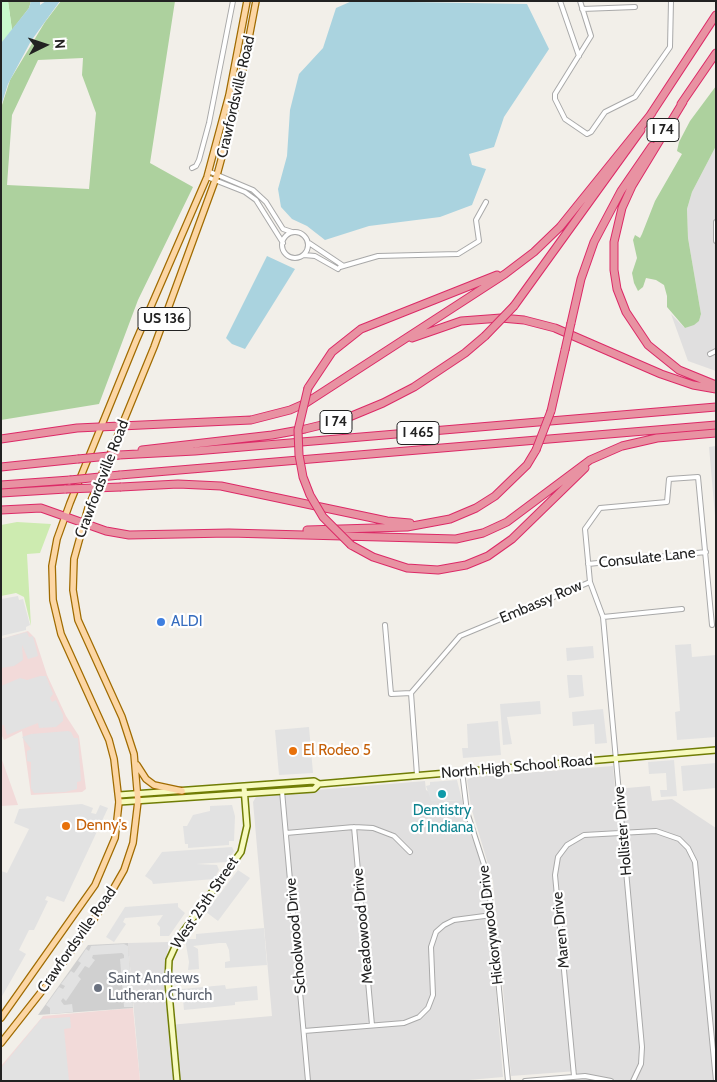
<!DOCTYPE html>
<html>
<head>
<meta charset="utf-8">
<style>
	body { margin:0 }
	#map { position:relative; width:717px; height:1082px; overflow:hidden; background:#f2efe9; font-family:Cabin,sans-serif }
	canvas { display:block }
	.frame { position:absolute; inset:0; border:2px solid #222; pointer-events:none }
	.north { position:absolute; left:20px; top:20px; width:50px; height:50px; -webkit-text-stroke:4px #fff; paint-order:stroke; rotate:86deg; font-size:14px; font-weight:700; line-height:20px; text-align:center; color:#222 }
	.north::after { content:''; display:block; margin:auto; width:18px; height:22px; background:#222; clip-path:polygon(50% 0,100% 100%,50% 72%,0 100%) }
</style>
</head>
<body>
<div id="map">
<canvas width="717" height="1082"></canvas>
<div class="frame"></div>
<div class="north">N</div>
</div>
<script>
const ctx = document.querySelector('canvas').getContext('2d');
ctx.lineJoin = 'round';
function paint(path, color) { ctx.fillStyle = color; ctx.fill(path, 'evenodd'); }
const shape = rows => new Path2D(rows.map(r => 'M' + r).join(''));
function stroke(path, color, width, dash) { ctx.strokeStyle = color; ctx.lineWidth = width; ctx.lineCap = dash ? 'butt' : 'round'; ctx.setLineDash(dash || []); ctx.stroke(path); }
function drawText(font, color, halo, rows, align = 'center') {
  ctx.font = font + ' Cabin,sans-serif'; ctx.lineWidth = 4.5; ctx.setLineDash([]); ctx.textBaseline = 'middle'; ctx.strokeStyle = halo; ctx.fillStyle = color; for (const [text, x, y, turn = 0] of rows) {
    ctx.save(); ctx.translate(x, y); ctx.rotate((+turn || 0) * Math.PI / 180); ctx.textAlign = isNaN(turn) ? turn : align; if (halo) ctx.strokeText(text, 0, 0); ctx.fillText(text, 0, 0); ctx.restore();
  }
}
paint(shape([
	[716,146,716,371,688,361,671,314,685,328,699,321,701,314,688,238,687,209,692,192],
	[716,446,716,527,709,447],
	[613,766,615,789,650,786,652,801,672,799,716,828,716,1081,578,1081,577,1071,511,1076,493,881,471,807,467,780,473,777],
	[425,781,426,790,444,801,462,800,471,835,481,859,488,893,503,1077,457,1081,140,1081,128,943,169,942,165,966,169,1025,272,1016,253,802,257,795]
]), '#e0dfdf');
paint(shape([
	[28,631,35,638,47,675,66,716,79,736,86,789,82,792,31,795,22,731,4,740,1,734,1,639],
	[1,757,18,805,1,806],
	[133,1008,140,1081,1,1081,1,1066,43,1016]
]), '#f2dad9');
paint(shape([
	[128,943,133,1008,38,1015,88,945]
]), '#d0d0d0');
paint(shape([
	[17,522,51,524,40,553,27,554,31,626,24,597,16,593,1,596,1,525]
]), '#cdebb0');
paint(shape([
	[8,1,31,1,29,8,12,30],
	[61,1,175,1,150,163,193,187,138,300,99,404,1,420,1,108,10,80,45,22],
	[83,58,82,75,96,113,89,189,7,185,12,115,38,60],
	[716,86,716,146,692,192,687,209,688,238,701,314,699,321,694,325,685,328,667,307,667,296,664,285,656,280,646,278,643,287,638,291,634,283,632,273,637,258,633,240,635,235,640,238,642,234,655,201,682,154,677,151,679,142,690,121]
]), '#add19e');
paint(shape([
	[1,1,8,1,12,30,1,43]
]), '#c8facc');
paint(shape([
	[18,596,19,600,23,599,30,625,26,627,26,630,1,636,1,599],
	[27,632,29,637,33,636,38,656,28,659,22,645,23,660,14,666,1,668,1,639],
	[691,644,692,657,716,655,716,737,677,740,675,712,680,711,675,645],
	[593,646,594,658,567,661,566,648],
	[567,675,582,675,584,696,569,698],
	[40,676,46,676,53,694,50,698,52,702,56,700,63,715,63,721,56,727,39,728,38,723,7,735,4,725,1,725,1,686,20,678,27,680],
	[540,701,541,714,507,717,512,744,503,745,500,704],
	[603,709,607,743,595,744,594,724,573,726,572,712],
	[498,721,501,755,463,758,462,748,468,748,467,724],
	[309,727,313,773,279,775,275,730],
	[68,731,71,732,74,738,78,738,81,781,77,782,77,789,65,792,34,793,31,788,31,762,27,761,27,751,31,749,22,737,31,734],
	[674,760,677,796,661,797,660,790,667,790,666,773,649,774,648,762],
	[716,763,716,788,683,791,681,766],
	[457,780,462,800,431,801,426,786,430,785,430,782],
	[82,804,93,808,91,813,96,814,100,805,108,808,64,902,47,896,45,900,48,901,34,930,29,930,19,950,26,954,1,998,1,871,7,873,29,829,14,823,19,809],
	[232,805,235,816,234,841,229,841,229,845,188,848,188,844,185,844,183,826,187,826,193,815,210,811,210,806],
	[232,847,234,851,227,862,196,864,217,865,219,870,214,879,153,884,152,881,145,876,162,852],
	[238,870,250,878,218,921,206,912],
	[178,903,178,907,185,913,169,936,160,936,160,927,157,924,163,915,125,918,123,922,126,924,114,942,106,937,125,907],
	[264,928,267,965,225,968,225,962,230,961,229,950,226,943,219,943,193,946,198,949,199,969,188,970,189,962,185,939,196,939,196,934],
	[124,944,128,946,133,1007,124,1007,120,959,124,958,124,955,122,953,93,955,92,958,95,960,89,968,85,966,78,976,81,979,66,1001,63,998,61,1001,64,1005,72,1004,73,1012,50,1014,50,1008,46,1005,59,987,63,989,65,986,61,984,71,971,74,973,81,963,78,961,86,949,89,951,91,946],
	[225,985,226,989,257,986,258,1000,235,1002,235,1005,184,1010,182,989],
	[70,1017,71,1028,64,1029,69,1081,2,1081,1,1068,41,1019]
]), '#e2e2e2');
paint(shape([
	[31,1,40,1,40,5,46,1,60,1,31,41,8,84,1,106,1,43,29,8],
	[352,1,527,4,549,49,504,117,494,147,469,154,472,165,486,169,472,205,440,217,369,226,325,240,307,226,292,219,281,207,278,189,287,156,290,110,299,74,323,48,336,8],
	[267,256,295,269,245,349,232,344,226,338]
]), '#aad3df');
const street = shape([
	[560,1,579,56],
	[580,1,591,36,555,94,555,99,565,119,587,134,591,132,605,112,635,97,670,47,671,1],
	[582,9,635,7],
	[192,168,196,166,199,160,209,123,233,1],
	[208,171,253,190,266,202,283,229,292,232],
	[207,177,245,192,256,200,283,243],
	[716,222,716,241],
	'282 245a13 13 0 1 1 26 0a13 13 0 1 1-26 0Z',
	[309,243,342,265],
	[304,255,315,256,338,269],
	[340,267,378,256,458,254,479,241,476,220,486,202],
	[710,354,716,351],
	[588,564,706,552],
	[603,617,682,609],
	[385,625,391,694,411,693,460,636,590,582],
	[411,693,417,775],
	[462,771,467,812,488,877,508,1081],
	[282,791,308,1081],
	[354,827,372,1025],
	[286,833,354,827,373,828,394,836,410,852],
	[304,1031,404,1023,419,1017,428,1008,433,995,431,947,436,932,444,925,454,920,492,915],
	[574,1076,555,875,558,857,567,845,584,835,656,831,679,839,688,848,695,862,716,1081],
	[525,1081,585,1076,611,1081],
	[633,1081,641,1064,642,1047,603,617,590,582,585,529,600,508,667,502,669,479,698,477,712,625]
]);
const secondary = shape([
	[119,795,314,781,319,784,716,750],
	[119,802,314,789,319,784],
	[177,1081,168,982,169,960,180,936,241,852,247,826,244,787]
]);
const primary = shape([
	[137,765,146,779,154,785,182,791],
	[1,1018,95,885,115,838,119,802,114,759,109,740,61,634,53,600,52,566,57,539,70,503,136,341,207,177,229,95,247,1],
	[1,1043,53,977,104,905,124,870,133,843,138,801,134,754,122,717,78,620,73,590,74,559,88,508,154,347,217,175,237,101,256,1]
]);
const highway = shape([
	[683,102,632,186,622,208,614,242,614,270,617,289,626,312,648,345,679,370,716,385],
	[681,104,716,53],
	[649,117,716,15],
	[514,306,641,130],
	[571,323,581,279,594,242,621,191,652,146],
	[412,338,461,321,501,318,524,320,555,328,661,374,693,385,716,389],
	[308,388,332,352,361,329,497,275],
	[551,411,565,350],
	[1,439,77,428,251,420,290,410,306,403,505,274,534,252,560,227,652,113],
	[142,450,272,435,305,429,342,420,383,403,414,387,465,353,485,336],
	[119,455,195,451,716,407],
	[1,467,78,459],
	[120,475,716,425],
	[1,485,70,480],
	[121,487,178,484,221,486,387,521,410,523],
	[1,493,66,489],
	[1,510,41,508,106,531,129,535,229,533,456,539,483,533,507,522,590,460,622,446,657,438,716,433],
	[307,530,407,527,450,519,476,508,495,496,527,465,536,450],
	[351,545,373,557,407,568,438,570,466,565,488,556,512,539,585,468]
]);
stroke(street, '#a9a9a9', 6);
stroke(secondary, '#707d05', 8);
stroke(primary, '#a06b00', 8);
stroke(highway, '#dc2a67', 9);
stroke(street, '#fff', 4);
stroke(secondary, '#f7fabf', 5);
stroke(primary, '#fcd6a4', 5.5);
stroke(highway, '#e892a2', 7);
const highwayBridge = shape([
	[485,336,514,306],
	[565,350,571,323],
	[308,388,298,430,299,455,303,477,310,495,323,517,351,545],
	[536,450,551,411],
	[78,459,119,455],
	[70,480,120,475],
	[66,489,121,487]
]);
stroke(highwayBridge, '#dc2a67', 9, []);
stroke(highwayBridge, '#e892a2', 7);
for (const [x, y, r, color] of [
	[161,622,5,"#3f7fe0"],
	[293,751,5,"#e8710a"],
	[442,794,5,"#0f9aa8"],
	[66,826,5,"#e8710a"],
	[98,988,5,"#6b7280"]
]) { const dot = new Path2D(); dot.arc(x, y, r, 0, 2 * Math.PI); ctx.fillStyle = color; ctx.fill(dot); stroke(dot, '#fff', 2); }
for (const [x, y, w] of [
	[663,130,32],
	[164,319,52],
	[336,422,32],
	[418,433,42]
]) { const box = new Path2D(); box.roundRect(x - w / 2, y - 11.5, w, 23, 4); ctx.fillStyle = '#fff'; ctx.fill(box); stroke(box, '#222', 1); }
drawText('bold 14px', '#222', null, [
	["I 74",663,130],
	["US 136",164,319],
	["I 74",336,422],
	["I 465",418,433]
]);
drawText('15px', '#222', '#fff', [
	["Crawfordsville Road",236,97,-77],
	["Crawfordsville Road",102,479,-69],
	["Consulate Lane",647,558,-6],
	["Embassy Row",541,602,-23],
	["North High School Road",517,767,-5],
	["Hollister Drive",623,831,-95],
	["West 25th Street",205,903,-56],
	["Hickorywood Drive",491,925,-97],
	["Meadowood Drive",363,926,-95],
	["Maren Drive",561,930,-95],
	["Schoolwood Drive",296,936,-95],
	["Crawfordsville Road",77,940,-55]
]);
drawText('15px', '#366cbe', '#fff', [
	["ALDI",171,622]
], 'left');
drawText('15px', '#c56008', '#fff', [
	["El Rodeo 5",303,751],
	["Denny's",76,826]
], 'left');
drawText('15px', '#0d838f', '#fff', [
	["Dentistry",442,811],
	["of Indiana",442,828]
]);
drawText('15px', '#5b616d', '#fff', [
	["Saint Andrews",108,979],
	["Lutheran Church",108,996]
], 'left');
</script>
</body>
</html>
